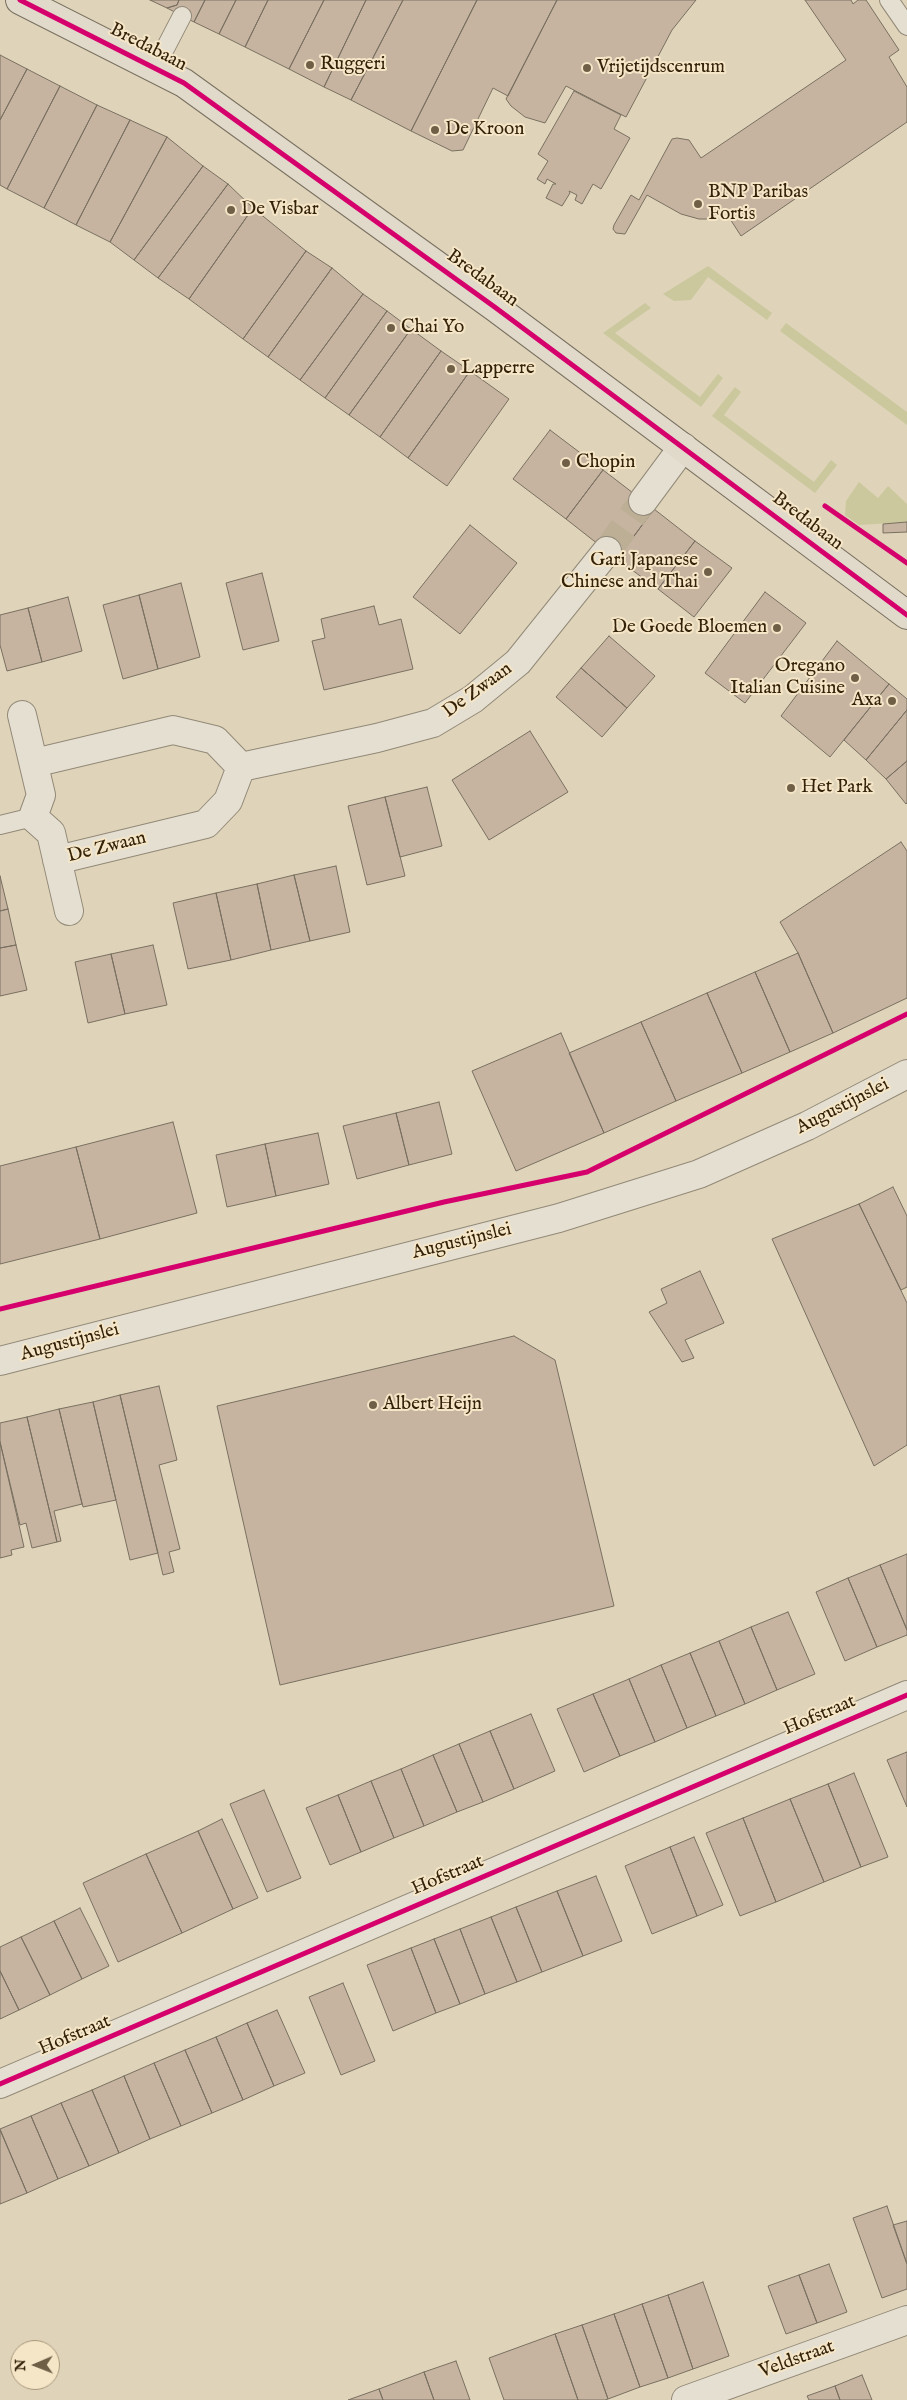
<!DOCTYPE html>
<html>
<head>
<meta charset="utf-8">
<style>
	body { margin:0 }
	#map { position:relative; width:907px; height:2400px; overflow:hidden; background:#dfd3b9; font-family:"IM FELL English",serif }
	canvas { display:block }
	.north { position:absolute; left:10px; top:2340px; width:50px; height:50px; box-sizing:border-box; background:#f5e6c7; border:1px solid #a8977b; border-radius:50%; rotate:269deg; font-size:14px; font-weight:700; line-height:20px; text-align:center; color:#342109 }
	.north::after { content:''; display:block; margin:auto; width:18px; height:22px; background:#705f47; clip-path:polygon(50% 0,100% 100%,50% 72%,0 100%) }
</style>
</head>
<body>
<div id="map">
<canvas width="907" height="2400"></canvas>
<div class="north">N</div>
</div>
<script>
const ctx = document.querySelector('canvas').getContext('2d');
ctx.lineJoin = 'round';
function paint(path, color) { ctx.fillStyle = color; ctx.fill(path, 'evenodd'); }
const shape = rows => new Path2D(rows.map(r => 'M' + r).join(''));
function stroke(path, color, width, dash) { ctx.strokeStyle = color; ctx.lineWidth = width; ctx.lineCap = dash ? 'butt' : 'round'; ctx.setLineDash(dash || []); ctx.stroke(path); }
function drawText(font, color, halo, rows, align = 'center') {
  ctx.font = font + ' "IM FELL English",serif'; ctx.lineWidth = 4; ctx.setLineDash([]); ctx.textBaseline = 'middle'; ctx.strokeStyle = halo; ctx.fillStyle = color; for (const [text, x, y, turn = 0] of rows) {
    ctx.save(); ctx.translate(x, y); ctx.rotate((+turn || 0) * Math.PI / 180); ctx.textAlign = isNaN(turn) ? turn : align; if (halo) ctx.strokeText(text, 0, 0); ctx.fillText(text, 0, 0); ctx.restore();
  }
}
paint(shape([
	[708,266,772,313,767,320,708,277,691,300,674,301,663,294],
	[645,303,651,308,615,333,700,397,718,374,723,378,701,407,603,333],
	[786,323,907,412,907,425,780,331],
	[735,387,741,392,724,415,814,482,831,460,837,465,815,493,712,416],
	[859,482,878,498,888,486,907,504,907,522,859,525,845,515,846,501]
]), '#cbc89e');
const building = shape([
	[150,0,179,0,177,5,167,8,150,0],
	[179,0,205,0,194,22,167,8,177,5,179,0],
	[205,0,236,0,219,34,194,22,205,0],
	[236,0,268,0,245,47,219,34,236,0],
	[268,0,324,0,289,69,245,47,268,0],
	[324,0,366,0,324,87,289,69,324,0],
	[366,0,403,0,351,100,324,87,366,0],
	[403,0,477,0,411,131,351,100,403,0],
	[477,0,557,0,508,96,493,88,463,150,452,151,411,131,477,0],
	[557,0,696,0,672,30,626,117,566,86,545,123,525,117,511,106,506,99,557,0],
	[805,0,851,0,853,4,858,0,866,0,899,50,889,57,907,87,907,122,741,236,725,211,712,219,699,219,681,214,647,195,625,234,616,233,613,229,614,225,631,195,639,200,672,139,677,138,689,140,701,158,846,60,805,0],
	[0,55,27,69,0,120,0,55],
	[27,69,60,86,7,189,0,185,0,120,27,69],
	[60,86,97,105,44,208,7,189,60,86],
	[574,91,621,115,614,129,630,138,601,189,593,184,582,204,575,200,577,195,569,191,570,193,562,206,546,198,553,184,556,184,547,179,545,184,537,179,548,161,538,154,574,91],
	[97,105,130,120,76,225,44,208,97,105],
	[130,120,167,137,110,242,76,225,130,120],
	[167,137,203,166,134,260,110,242,167,137],
	[203,166,228,184,158,278,134,260,203,166],
	[228,184,253,208,189,299,158,278,228,184],
	[253,208,306,251,243,339,189,299,253,208],
	[306,251,332,268,268,357,243,339,306,251],
	[332,268,363,294,300,380,268,357,332,268],
	[363,294,387,311,325,398,300,380,363,294],
	[387,311,411,329,349,415,325,398,387,311],
	[411,329,441,351,380,437,349,415,411,329],
	[441,351,470,371,408,458,380,437,441,351],
	[470,371,509,399,447,486,408,458,470,371],
	[550,430,603,470,566,519,513,479,550,430],
	[603,470,654,509,617,559,566,519,603,470],
	[654,509,695,541,658,589,617,559,654,509],
	[907,522,907,532,883,533,883,524,907,522],
	[470,525,517,563,460,634,413,597,470,525],
	[695,541,732,568,694,617,658,589,695,541],
	[262,573,279,641,243,650,226,583,262,573],
	[181,583,200,657,158,669,139,595,181,583],
	[765,592,806,623,745,703,705,673,765,592],
	[139,595,158,669,123,679,103,605,139,595],
	[68,597,82,651,42,662,28,608,68,597],
	[374,606,379,625,401,619,413,669,324,690,312,641,325,638,321,619,374,606],
	[28,608,42,662,7,671,0,645,0,615,28,608],
	[609,636,655,676,627,708,581,668,609,636],
	[837,641,889,684,830,757,781,716,837,641],
	[581,668,627,708,602,737,556,697,581,668],
	[889,684,907,699,907,710,866,760,844,740,889,684],
	[907,710,907,761,886,779,866,760,907,710],
	[530,731,568,792,489,840,452,780,530,731],
	[907,761,907,803,906,804,886,779,907,761],
	[427,787,442,846,400,857,385,797,427,787],
	[385,797,405,876,367,885,348,806,385,797],
	[901,842,907,851,907,998,833,1033,798,953,780,922,901,842],
	[336,866,350,932,310,941,294,875,336,866],
	[294,875,310,941,271,950,257,884,294,875],
	[0,876,8,909,0,911,0,876],
	[257,884,271,950,231,960,216,893,257,884],
	[216,893,231,960,188,969,173,903,216,893],
	[8,909,16,945,0,948,0,911,8,909],
	[16,945,27,990,0,996,0,948,16,945],
	[153,945,167,1005,125,1014,111,954,153,945],
	[798,953,833,1033,790,1052,755,972,798,953],
	[111,954,125,1014,88,1023,75,962,111,954],
	[755,972,790,1052,742,1073,707,993,755,972],
	[707,993,742,1073,676,1101,641,1022,707,993],
	[641,1022,676,1101,604,1133,569,1053,641,1022],
	[561,1033,604,1133,516,1171,472,1071,561,1033],
	[439,1102,452,1154,409,1165,396,1113,439,1102],
	[396,1113,409,1165,357,1179,343,1126,396,1113],
	[173,1122,197,1213,100,1239,76,1147,173,1122],
	[318,1133,329,1184,276,1196,265,1144,318,1133],
	[265,1144,276,1196,227,1207,216,1155,265,1144],
	[76,1147,100,1239,0,1264,0,1166,76,1147],
	[893,1187,907,1216,907,1287,901,1290,859,1204,893,1187],
	[859,1204,907,1303,907,1445,874,1466,772,1239,859,1204],
	[700,1271,724,1323,685,1340,694,1358,682,1362,649,1312,667,1303,661,1289,700,1271],
	[514,1336,555,1360,614,1606,280,1685,217,1406,514,1336],
	[159,1386,177,1460,159,1465,180,1549,169,1552,174,1572,163,1575,120,1395,159,1386],
	[120,1395,158,1553,130,1560,93,1402,120,1395],
	[93,1402,116,1500,83,1507,59,1409,93,1402],
	[59,1409,82,1504,54,1511,61,1541,57,1542,27,1417,59,1409],
	[27,1417,57,1542,32,1548,26,1523,20,1525,0,1442,0,1423,27,1417],
	[0,1442,24,1547,11,1550,12,1555,0,1558,0,1442],
	[907,1554,907,1630,880,1565,907,1554],
	[880,1565,907,1630,907,1635,877,1647,848,1578,880,1565],
	[848,1578,877,1647,845,1661,816,1592,848,1578],
	[788,1612,815,1674,777,1690,751,1627,788,1612],
	[751,1627,777,1690,745,1704,719,1641,751,1627],
	[719,1641,745,1704,716,1716,690,1653,719,1641],
	[690,1653,716,1716,687,1728,661,1665,690,1653],
	[661,1665,687,1728,655,1742,629,1679,661,1665],
	[629,1679,655,1742,620,1756,593,1694,629,1679],
	[593,1694,620,1756,584,1772,557,1709,593,1694],
	[531,1714,555,1771,514,1789,490,1731,531,1714],
	[490,1731,514,1789,483,1802,459,1744,490,1731],
	[459,1744,483,1802,457,1812,433,1755,459,1744],
	[907,1752,907,1807,887,1760,907,1752],
	[433,1755,457,1812,424,1826,401,1769,433,1755],
	[401,1769,424,1826,394,1838,371,1781,401,1769],
	[854,1773,888,1857,861,1867,828,1784,854,1773],
	[371,1781,394,1838,361,1852,338,1795,371,1781],
	[828,1784,861,1867,824,1882,790,1799,828,1784],
	[264,1790,301,1878,267,1892,230,1804,264,1790],
	[338,1795,361,1852,330,1865,306,1808,338,1795],
	[790,1799,824,1882,776,1902,743,1818,790,1799],
	[743,1818,776,1902,740,1916,706,1833,743,1818],
	[222,1819,258,1898,233,1909,198,1831,222,1819],
	[198,1831,233,1909,182,1933,146,1854,198,1831],
	[694,1837,723,1905,697,1916,670,1847,694,1837],
	[670,1847,697,1916,652,1934,625,1866,670,1847],
	[146,1854,182,1933,118,1962,83,1883,146,1854],
	[596,1876,622,1941,583,1956,557,1891,596,1876],
	[557,1891,583,1956,542,1972,516,1907,557,1891],
	[516,1907,542,1972,517,1982,491,1917,516,1907],
	[80,1908,109,1966,82,1979,54,1921,80,1908],
	[491,1917,517,1982,485,1994,460,1929,491,1917],
	[54,1921,82,1979,50,1995,21,1937,54,1921],
	[460,1929,485,1994,460,2004,434,1939,460,1929],
	[21,1937,50,1995,19,2010,0,1971,0,1947,21,1937],
	[434,1939,460,2004,436,2013,411,1948,434,1939],
	[411,1948,436,2013,393,2031,367,1965,411,1948],
	[0,1971,19,2010,0,2019,0,1971],
	[343,1983,375,2061,341,2075,309,1997,343,1983],
	[277,2010,305,2073,274,2086,247,2023,277,2010],
	[247,2023,274,2086,243,2100,216,2037,247,2023],
	[216,2037,243,2100,212,2113,185,2050,216,2037],
	[185,2050,212,2113,181,2126,154,2063,185,2050],
	[154,2063,181,2126,150,2139,124,2076,154,2063],
	[124,2076,150,2139,119,2153,92,2090,124,2076],
	[92,2090,119,2153,89,2166,61,2103,92,2090],
	[61,2103,89,2166,58,2179,31,2116,61,2103],
	[31,2116,58,2179,27,2193,0,2129,31,2116],
	[0,2130,27,2193,0,2204,0,2130],
	[887,2206,907,2264,907,2289,882,2298,853,2218,887,2206],
	[907,2221,907,2264,893,2225,907,2221],
	[829,2264,847,2312,817,2323,799,2275,829,2264],
	[799,2275,817,2323,786,2334,768,2286,799,2275],
	[703,2282,729,2356,693,2369,668,2295,703,2282],
	[668,2295,693,2369,668,2378,642,2304,668,2295],
	[642,2304,668,2378,640,2387,614,2314,642,2304],
	[614,2314,640,2387,608,2399,582,2325,614,2314],
	[582,2325,608,2399,605,2400,578,2400,555,2334,582,2325],
	[555,2334,578,2400,504,2400,489,2358,555,2334],
	[456,2361,470,2400,434,2400,424,2372,456,2361],
	[424,2372,434,2400,383,2400,379,2389,424,2372],
	[862,2375,872,2400,840,2400,835,2386,862,2375],
	[835,2386,840,2400,809,2400,807,2396,835,2386],
	[379,2389,383,2400,348,2400,379,2389]
]);
paint(building, '#c6b4a1');
stroke(building, '#797060', 1);
stroke(shape([
	[607,551,643,501]
]), '#bdaf96', 28, [28, 14]);
const service = shape([
	[889,0,907,26],
	[155,68,182,16],
	[0,825,33,817]
]);
const minor = shape([
	[643,501,683,447],
	[22,715,41,795,33,817,51,833,69,911],
	[34,763,173,730,215,740,241,767],
	[241,767,377,738,433,723,473,699,518,662,607,551],
	[57,860,206,824,228,801,241,767],
	[0,2084,907,1695],
	[686,2400,907,2320]
]);
const tertiary = shape([
	[0,1361,559,1218,699,1174,807,1126,907,1074]
]);
const primary = shape([
	[20,0,184,83,496,308,907,615]
]);
stroke(service, '#928977', 20);
stroke(minor, '#928977', 30);
stroke(tertiary, '#928977', 30);
stroke(primary, '#797060', 30);
stroke(service, '#e5dfd2', 18);
stroke(minor, '#e5dfd2', 28);
stroke(tertiary, '#e5dfd2', 28);
stroke(primary, '#e1d9ca', 28);
stroke(shape([
	[20,0,184,83,496,308,907,615],
	[825,506,907,563],
	[0,1309,444,1202,587,1172,907,1014],
	[0,2084,907,1695]
]), '#d6006c', 5);
for (const [x, y, r, color] of [
	[310,65,5,"#705f47"],
	[587,68,5,"#705f47"],
	[435,130,5,"#705f47"],
	[698,204,5,"#705f47"],
	[231,210,5,"#705f47"],
	[391,328,5,"#705f47"],
	[451,369,5,"#705f47"],
	[566,463,5,"#705f47"],
	[708,572,5,"#705f47"],
	[777,628,5,"#705f47"],
	[855,678,5,"#705f47"],
	[892,701,5,"#705f47"],
	[791,788,5,"#705f47"],
	[373,1405,5,"#705f47"]
]) { const dot = new Path2D(); dot.arc(x, y, r, 0, 2 * Math.PI); ctx.fillStyle = color; ctx.fill(dot); stroke(dot, '#f5e6c7', 2); }
drawText('19px', '#342109', '#f5e6c7', [
	["Bredabaan",148,48,27],
	["Bredabaan",482,279,36],
	["Bredabaan",807,522,37],
	["De Zwaan",478,691,-36],
	["De Zwaan",107,848,-14],
	["Augustijnslei",843,1107,-27],
	["Augustijnslei",462,1242,-14],
	["Augustijnslei",70,1343,-15],
	["Hofstraat",820,1716,-23],
	["Hofstraat",448,1876,-23],
	["Hofstraat",75,2036,-23],
	["Veldstraat",797,2360,-20]
]);
drawText('19px', '#342109', '#f5e6c7', [
	["Ruggeri",320,65],
	["Vrijetijdscenrum",597,68],
	["De Kroon",445,130],
	["BNP Paribas",708,193],
	["Fortis",708,215],
	["De Visbar",241,210],
	["Chai Yo",401,328],
	["Lapperre",461,369],
	["Chopin",576,463],
	["Gari Japanese",698,561,"right"],
	["Chinese and Thai",698,583,"right"],
	["De Goede Bloemen",767,628,"right"],
	["Oregano",845,667,"right"],
	["Italian Cuisine",845,689,"right"],
	["Axa",882,701,"right"],
	["Het Park",801,788],
	["Albert Heijn",383,1405]
], 'left');
</script>
</body>
</html>
